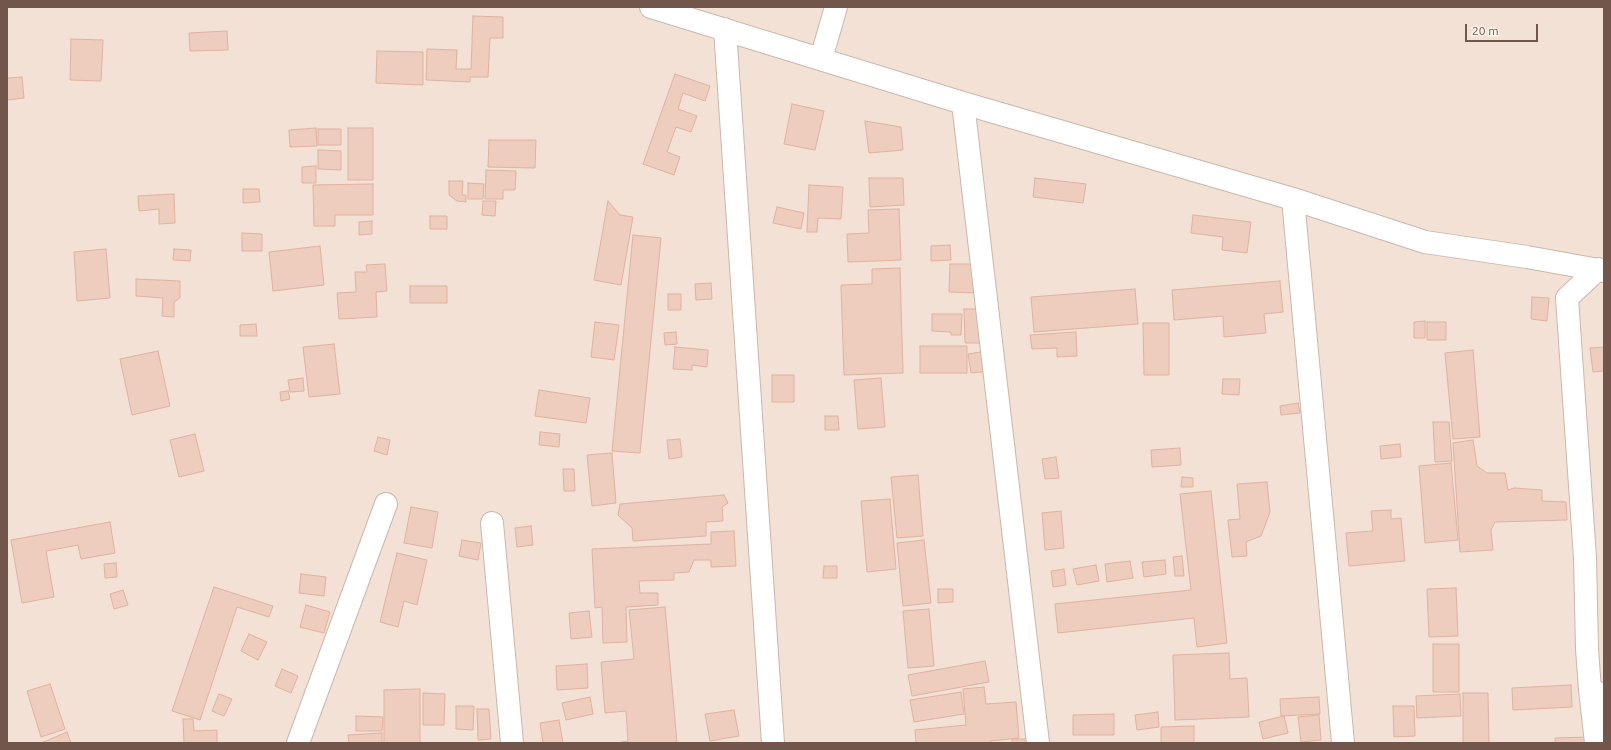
<!DOCTYPE html>
<html>
<head>
<meta charset="utf-8">
<style>
	body { margin:0 }
	#map { position:relative; width:1611px; height:750px; overflow:hidden; background:#fbf0e5; font-family:Ubuntu,sans-serif }
	canvas { display:block }
	.frame { position:absolute; inset:0; border:8px solid #72564c; pointer-events:none }
	.scale { position:absolute; left:1465px; top:24px; width:73px; height:18px; box-sizing:border-box; border:2px solid #72564c; border-top:0; padding-left:5px; font-size:12px; line-height:14px; white-space:nowrap; color:#72564c; -webkit-text-stroke:3px #fef4eb; paint-order:stroke }
</style>
</head>
<body>
<div id="map">
<canvas width="1611" height="750"></canvas>
<div class="frame"></div>
<div class="scale">20 m</div>
</div>
<script>
const ctx = document.querySelector('canvas').getContext('2d');
ctx.lineJoin = 'round';
function paint(path, color) { ctx.fillStyle = color; ctx.fill(path, 'evenodd'); }
const shape = rows => new Path2D(rows.map(r => 'M' + r).join(''));
function stroke(path, color, width, dash) { ctx.strokeStyle = color; ctx.lineWidth = width; ctx.lineCap = dash ? 'butt' : 'round'; ctx.setLineDash(dash || []); ctx.stroke(path); }
paint(shape([
	[7,7,1604,7,1604,743,7,743]
]), '#f2e1d4');
const building = shape([
	[473,16,503,17,503,38,490,38,488,77,470,77,470,82,426,80,427,49,457,50,456,69,471,69,473,16],
	[227,31,228,50,190,51,189,33,227,31],
	[71,39,103,40,101,81,70,80,71,39],
	[377,51,423,52,423,85,376,83,377,51],
	[675,74,710,86,705,101,683,93,678,109,697,116,691,132,676,127,667,152,680,157,674,175,643,164,675,74],
	[22,77,24,98,7,100,7,78,22,77],
	[792,104,824,111,815,150,784,144,792,104],
	[865,121,901,127,903,150,869,153,865,121],
	[316,128,317,146,290,147,289,130,316,128],
	[348,128,373,128,373,180,348,180,348,128],
	[318,129,341,129,341,145,318,145,318,129],
	[489,140,536,140,535,168,488,167,489,140],
	[318,150,341,151,341,170,318,169,318,150],
	[316,166,316,183,302,183,302,167,316,166],
	[486,170,516,171,515,190,503,190,503,199,485,199,486,170],
	[869,178,903,178,904,205,870,207,869,178],
	[1035,178,1086,184,1083,203,1033,197,1035,178],
	[449,181,463,181,462,195,466,195,466,202,457,201,449,195,449,181],
	[468,183,484,184,483,199,468,199,468,183],
	[373,184,373,215,335,215,335,226,314,226,313,185,373,184],
	[809,185,843,187,841,219,818,218,817,232,807,232,809,185],
	[243,189,259,189,260,202,243,203,243,189],
	[174,194,175,223,159,224,159,209,139,211,138,196,174,194],
	[483,201,496,201,495,216,482,215,483,201],
	[608,201,620,215,633,217,621,285,594,280,608,201],
	[777,207,804,213,801,229,773,223,777,207],
	[899,209,901,260,848,262,847,234,869,233,868,210,899,209],
	[1193,215,1251,222,1247,253,1222,250,1223,237,1191,233,1193,215],
	[430,216,447,216,447,229,430,229,430,216],
	[372,221,372,234,359,235,359,222,372,221],
	[242,233,262,234,262,251,242,251,242,233],
	[633,235,661,238,640,453,612,451,633,235],
	[950,245,951,260,931,261,931,246,950,245],
	[320,246,324,285,273,291,269,252,320,246],
	[106,249,110,298,77,301,74,252,106,249],
	[174,249,191,250,190,261,173,260,174,249],
	[385,264,387,291,376,292,377,317,339,319,337,293,356,292,355,272,367,272,366,265,385,264],
	[950,264,979,264,978,293,949,292,950,264],
	[900,268,903,373,844,375,841,285,872,284,872,269,900,268],
	[136,279,180,281,180,298,174,302,174,317,162,316,163,298,136,296,136,279],
	[1280,281,1283,312,1264,314,1266,333,1224,337,1223,316,1174,320,1172,290,1280,281],
	[711,283,712,299,696,300,695,284,711,283],
	[410,286,447,286,447,303,410,303,410,286],
	[1135,289,1138,324,1034,332,1031,297,1135,289],
	[668,294,681,294,681,310,668,310,668,294],
	[1532,297,1549,298,1547,321,1531,319,1532,297],
	[964,309,983,309,983,343,965,343,964,309],
	[932,314,962,314,961,335,951,335,951,332,932,331,932,314],
	[1425,321,1425,338,1414,338,1414,322,1425,321],
	[595,322,619,325,614,360,591,357,595,322],
	[1427,322,1446,322,1446,340,1427,340,1427,322],
	[1143,323,1169,323,1169,375,1144,375,1143,323],
	[256,324,257,336,240,336,240,325,256,324],
	[676,332,677,344,665,345,664,333,676,332],
	[1076,332,1077,356,1057,357,1057,348,1032,349,1030,335,1076,332],
	[334,344,340,394,309,397,303,347,334,344],
	[920,346,967,346,967,373,920,373,920,346],
	[675,347,708,350,707,367,692,365,692,370,673,369,675,347],
	[1604,347,1604,371,1593,372,1590,348,1604,347],
	[1473,350,1480,437,1453,439,1445,353,1473,350],
	[158,351,170,406,132,415,120,359,158,351],
	[987,351,990,371,971,373,968,354,987,351],
	[772,375,794,375,794,402,772,402,772,375],
	[303,378,304,391,290,392,288,380,303,378],
	[881,378,885,427,858,429,854,380,881,378],
	[1223,379,1240,379,1239,395,1222,394,1223,379],
	[539,390,590,398,586,423,535,416,539,390],
	[288,391,290,399,281,401,280,392,288,391],
	[1298,403,1300,413,1281,415,1280,406,1298,403],
	[825,416,838,416,839,430,825,430,825,416],
	[1433,422,1449,422,1452,461,1435,462,1433,422],
	[540,432,560,434,559,447,539,445,540,432],
	[195,434,204,471,179,477,170,440,195,434],
	[378,437,390,440,387,455,374,451,378,437],
	[680,439,682,457,669,459,667,440,680,439],
	[1473,440,1477,466,1487,473,1505,473,1508,490,1514,488,1542,490,1542,501,1566,502,1567,520,1495,522,1491,530,1493,550,1460,552,1453,443,1473,440],
	[1400,444,1401,457,1381,459,1380,446,1400,444],
	[1180,448,1181,465,1152,467,1151,450,1180,448],
	[612,453,616,503,592,506,587,455,612,453],
	[1056,457,1059,478,1045,479,1042,459,1056,457],
	[1451,463,1458,540,1425,543,1419,466,1451,463],
	[563,469,574,469,575,491,564,491,563,469],
	[918,475,923,536,897,538,891,477,918,475],
	[1182,477,1193,478,1193,487,1181,487,1182,477],
	[1267,482,1270,512,1261,536,1246,542,1247,556,1232,557,1228,520,1240,519,1237,484,1267,482],
	[1211,491,1227,643,1197,647,1194,618,1058,633,1055,604,1191,590,1180,494,1211,491],
	[724,495,728,503,722,507,723,521,706,522,706,536,633,541,632,528,618,515,620,504,724,495],
	[890,499,896,569,867,572,861,501,890,499],
	[411,507,438,512,432,548,404,543,411,507],
	[1391,510,1391,519,1401,518,1405,561,1349,566,1346,533,1373,531,1371,511,1391,510],
	[1061,511,1064,548,1045,550,1042,513,1061,511],
	[110,522,115,553,81,559,78,545,46,551,54,597,22,603,11,540,110,522],
	[531,526,533,545,517,547,515,528,531,526],
	[734,531,736,566,711,567,711,560,694,560,689,572,674,573,674,580,639,581,640,593,658,593,658,605,626,607,627,642,603,643,602,607,595,608,592,549,711,544,711,532,734,531],
	[462,540,481,543,478,560,459,556,462,540],
	[924,540,931,603,903,606,897,543,924,540],
	[397,553,427,560,417,605,404,601,398,627,380,622,397,553],
	[1182,556,1184,576,1175,576,1173,557,1182,556],
	[1165,560,1166,574,1144,577,1142,562,1165,560],
	[1130,561,1133,578,1107,582,1105,564,1130,561],
	[116,563,117,577,105,578,104,564,116,563],
	[1096,565,1099,581,1077,585,1073,569,1096,565],
	[824,566,837,566,837,578,823,578,824,566],
	[1064,569,1066,585,1053,587,1051,571,1064,569],
	[301,574,326,577,324,596,299,593,301,574],
	[214,587,273,606,269,617,237,607,200,720,172,711,214,587],
	[1456,588,1458,636,1429,637,1427,589,1456,588],
	[938,589,953,589,953,602,938,603,938,589],
	[123,590,128,605,114,609,110,594,123,590],
	[306,605,330,612,324,633,300,627,306,605],
	[665,607,677,743,616,743,628,741,626,711,605,713,601,662,634,659,629,610,665,607],
	[929,609,934,666,908,668,903,611,929,609],
	[589,611,592,637,571,639,569,613,589,611],
	[249,634,267,642,258,660,241,651,249,634],
	[1433,644,1459,644,1459,692,1433,692,1433,644],
	[1229,653,1230,679,1247,678,1249,717,1175,720,1173,655,1229,653],
	[985,661,989,682,912,696,908,675,985,661],
	[587,664,588,688,557,690,556,666,587,664],
	[282,669,298,676,291,693,275,686,282,669],
	[50,684,65,729,41,737,27,691,50,684],
	[1571,685,1572,707,1513,710,1512,688,1571,685],
	[984,687,986,704,1016,702,1019,738,990,741,990,743,916,743,915,730,966,725,963,689,984,687],
	[420,689,420,743,429,743,384,743,384,690,420,689],
	[961,692,964,714,914,722,910,700,961,692],
	[423,693,445,694,444,725,423,725,423,693],
	[1463,693,1488,693,1489,743,1463,743,1463,693],
	[219,694,232,699,224,716,212,711,219,694],
	[1460,694,1461,716,1417,718,1416,696,1460,694],
	[590,697,593,714,566,720,562,703,590,697],
	[1319,697,1320,714,1281,716,1280,699,1319,697],
	[456,706,474,706,473,730,456,729,456,706],
	[1393,706,1414,706,1415,736,1394,737,1393,706],
	[477,709,489,709,491,739,478,740,477,709],
	[734,710,739,736,710,741,705,714,734,710],
	[1158,712,1159,727,1137,730,1135,715,1158,712],
	[1114,714,1114,735,1073,735,1073,715,1114,714],
	[1319,715,1321,740,1301,742,1298,717,1319,715],
	[356,716,383,717,382,731,356,731,356,716],
	[1284,716,1288,733,1263,739,1259,722,1284,716],
	[183,719,193,719,194,731,217,730,217,743,184,743,183,719],
	[559,720,563,743,543,743,540,723,559,720],
	[1194,726,1194,743,1161,743,1161,727,1194,726],
	[67,732,71,743,41,743,67,732],
	[382,733,382,743,349,743,348,735,382,733],
	[1587,737,1587,743,1555,743,1555,738,1587,737],
	[1012,739,1031,739,1031,743,1012,743,1012,739]
]);
paint(building, '#eecdbe');
stroke(building, '#e0b2a0', 1);
const minor = shape([
	[651,7,963,103,1293,199,1425,242,1527,257,1604,271],
	[725,29,773,743],
	[821,59,836,7],
	[963,103,1038,743],
	[1293,199,1343,743],
	[1598,269,1567,298,1585,558,1587,649,1590,690,1604,695],
	[492,523,512,743],
	[1590,690,1596,743],
	[298,743,386,504]
]);
stroke(minor, '#cbb7ac', 24);
stroke(minor, '#fff', 22);
</script>
</body>
</html>
